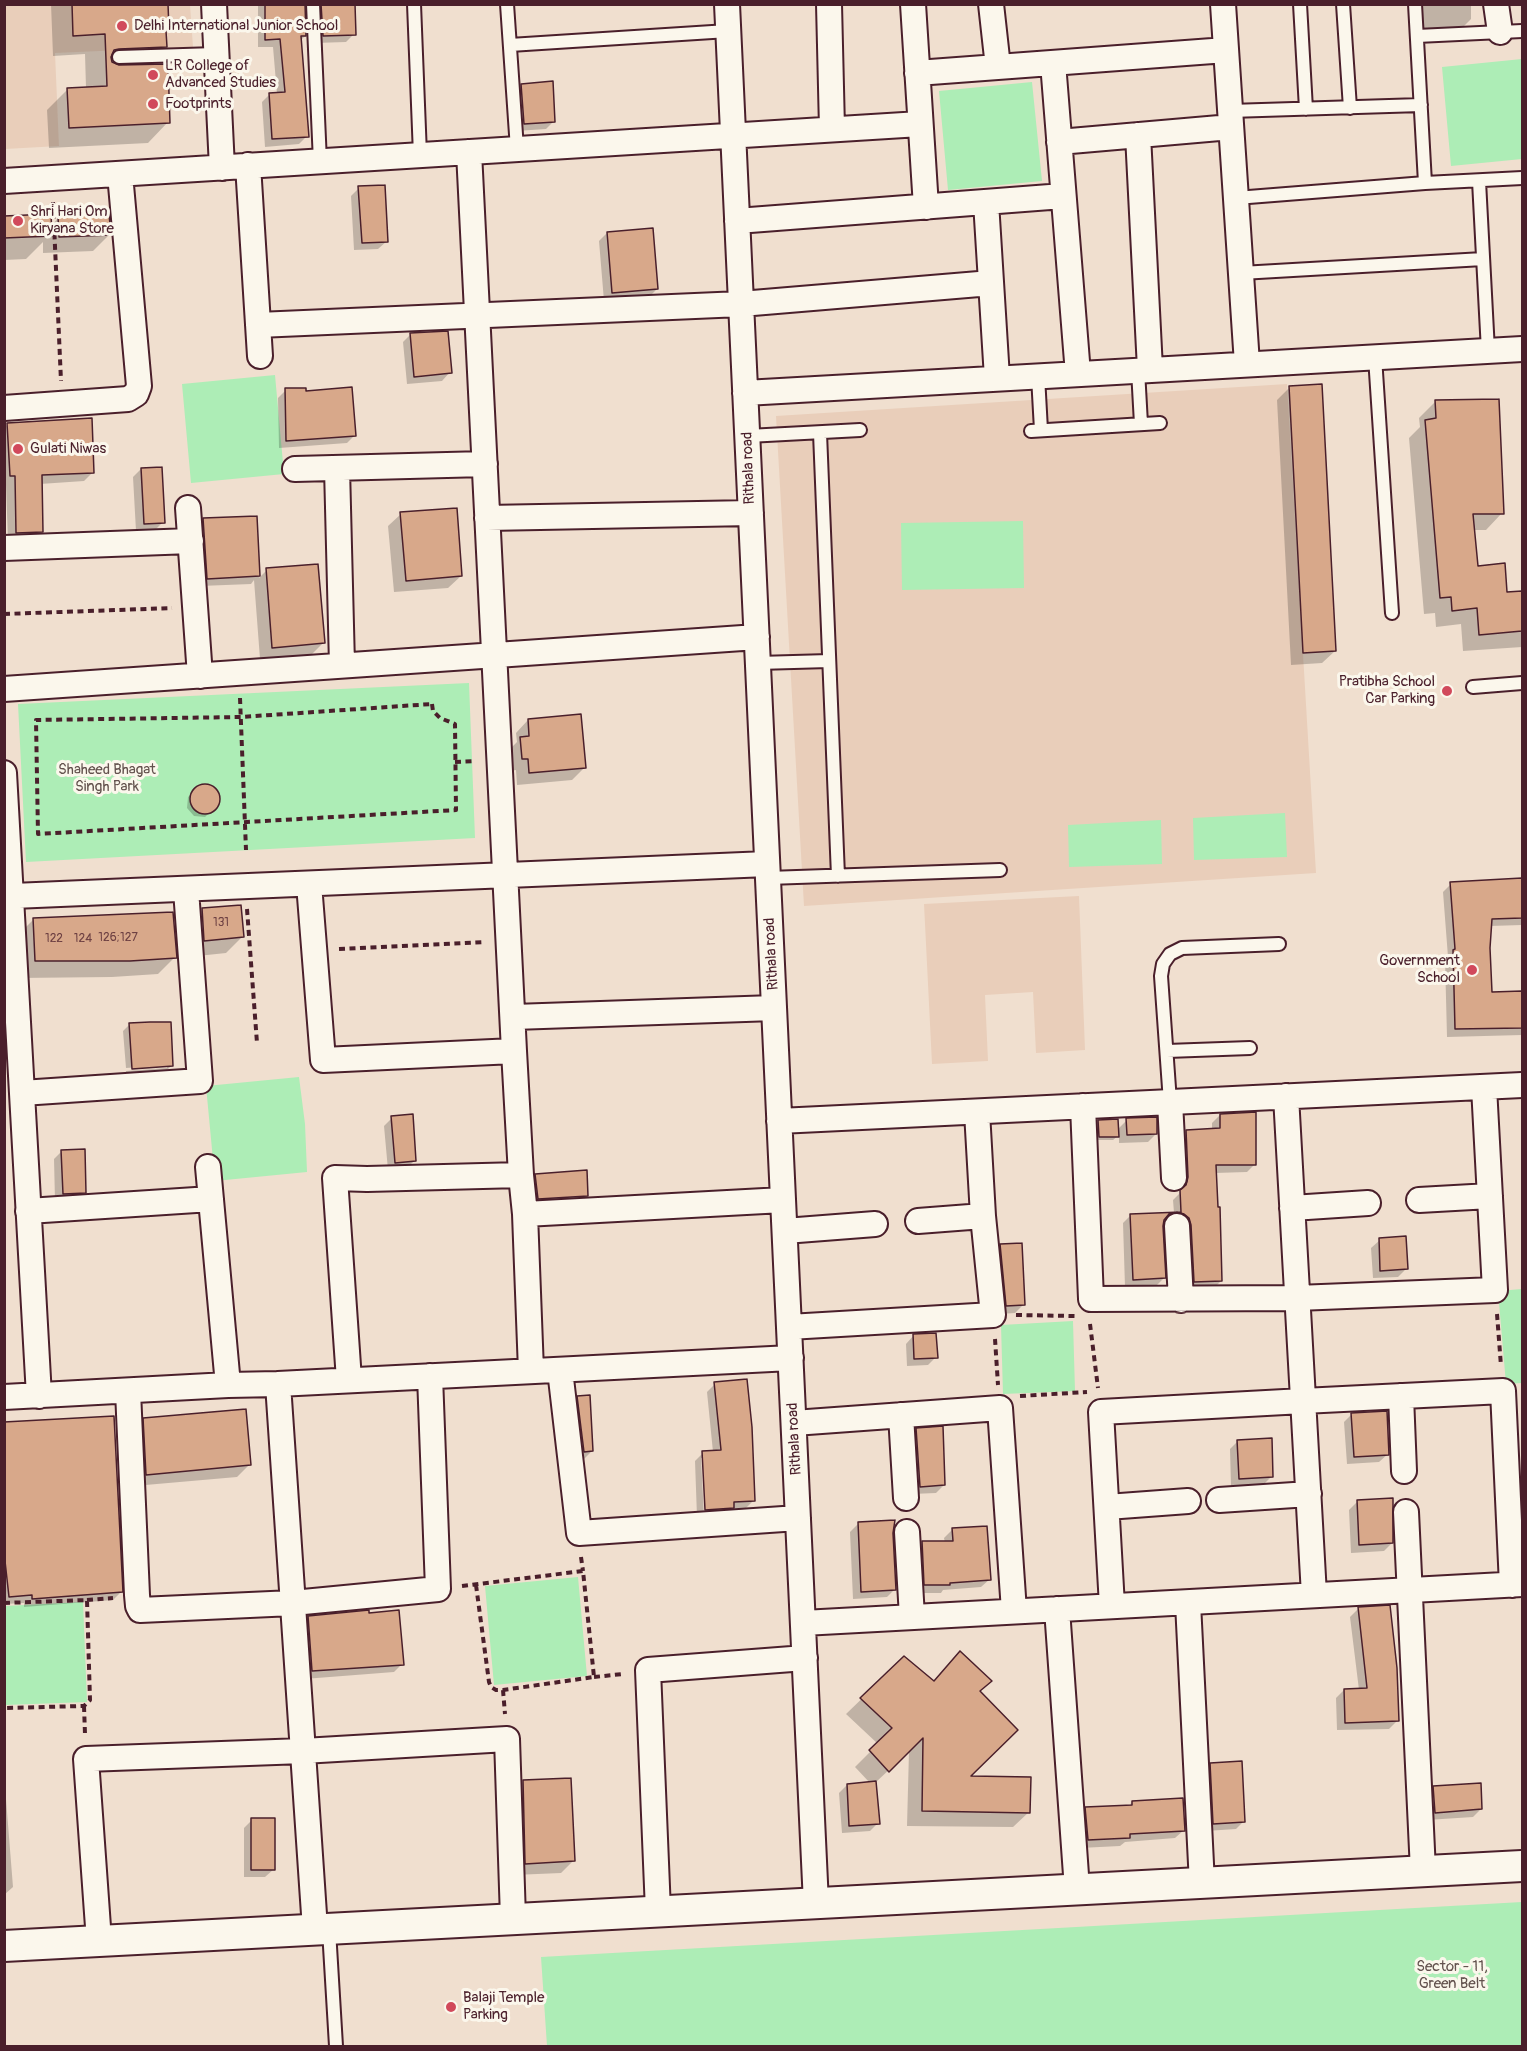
<!DOCTYPE html>
<html>
<head>
<meta charset="utf-8">
<style>
	body { margin:0 }
	#map { position:relative; width:1527px; height:2051px; overflow:hidden; background:#f0dfcf; font-family:Pangolin,sans-serif }
	canvas { display:block }
	.frame { position:absolute; inset:0; border:6px solid #4a1f2b; pointer-events:none }
</style>
</head>
<body>
<div id="map">
<canvas width="1527" height="2051"></canvas>
<div class="frame"></div>
</div>
<script>
const ctx = document.querySelector('canvas').getContext('2d');
ctx.lineJoin = 'round';
function paint(path, color) { ctx.fillStyle = color; ctx.fill(path, 'evenodd'); }
const shape = rows => new Path2D(rows.map(r => 'M' + r).join(''));
function stroke(path, color, width, dash) { ctx.strokeStyle = color; ctx.lineWidth = width; ctx.lineCap = dash ? 'butt' : 'round'; ctx.setLineDash(dash || []); ctx.stroke(path); }
function drawText(font, color, halo, rows, align = 'center') {
  ctx.font = font + ' Pangolin,sans-serif'; ctx.lineWidth = 6; ctx.setLineDash([]); ctx.textBaseline = 'middle'; ctx.strokeStyle = halo; ctx.fillStyle = color; for (const [text, x, y, turn = 0] of rows) {
    ctx.save(); ctx.translate(x, y); ctx.rotate((+turn || 0) * Math.PI / 180); ctx.textAlign = isNaN(turn) ? turn : align; if (halo) ctx.strokeText(text, 0, 0); ctx.fillText(text, 0, 0); ctx.restore();
  }
}
paint(shape([
	[5,5,190,5,193,47,55,53,59,146,5,149],
	[1287,384,1316,873,804,906,776,416],
	[1079,896,1085,1050,1036,1053,1033,992,985,995,988,1061,932,1064,924,904]
]), '#e9ceba');
paint(shape([
	[1522,59,1522,159,1451,166,1442,67],
	[1032,82,1042,181,948,190,939,91],
	[275,375,284,474,191,483,182,384],
	[1023,521,1024,588,902,590,901,523],
	[469,683,475,838,26,862,18,704],
	[1285,813,1287,857,1194,860,1193,818],
	[1161,820,1162,864,1069,867,1068,825],
	[299,1077,305,1124,307,1172,215,1181,206,1086],
	[1522,1289,1522,1383,1506,1384,1498,1291],
	[1073,1321,1075,1391,1003,1394,1001,1325],
	[578,1577,587,1676,494,1685,485,1586],
	[83,1602,87,1702,5,1705,5,1606],
	[1522,1902,1522,2046,547,2046,541,1957]
]), '#adedb6');
paint(shape([
	[51,4,167,4,168,30,165,33,165,47,146,66,168,122,148,143,49,148,47,110,68,89,86,88,85,54,53,56],
	[258,4,304,4,305,36,300,41,307,136,299,144,265,147,262,102,270,94,277,94,273,47,258,47],
	[306,4,353,4,354,34,346,42,315,43,313,8],
	[1410,4,1471,4,1471,19,1459,31,1412,33],
	[521,85,554,121,546,129,516,131,513,93],
	[359,188,387,241,378,249,354,250,351,196],
	[59,217,110,234,93,251,43,253,43,242,26,259,4,260,4,218,50,227],
	[607,233,657,289,649,297,604,301,599,241],
	[411,334,450,372,442,381,407,384,403,342],
	[1290,387,1335,651,1322,663,1291,665,1277,400],
	[286,390,355,435,347,443,279,448,278,398],
	[1435,402,1502,513,1486,530,1473,530,1477,567,1505,593,1522,592,1522,647,1463,651,1461,624,1436,627,1435,613,1424,614,1409,438,1420,427,1419,418],
	[8,424,93,472,84,481,40,484,42,532,33,541,8,542,6,485,4,485,4,428],
	[141,469,163,522,155,530,136,531,133,477],
	[401,514,461,576,448,588,394,592,388,526],
	[255,518,259,578,267,570,323,643,311,655,260,659,254,580,251,584,200,586,196,527,204,519],
	[528,720,584,768,572,780,517,785,516,770,510,771,508,751,517,742,516,733],
	[201,786,212,786,219,795,218,804,205,817,194,816,187,808,188,797],
	[1522,880,1522,925,1490,926,1489,948,1491,994,1522,992,1522,1035,1447,1037,1445,959,1448,957,1443,892,1451,884],
	[202,910,242,937,226,953,188,957,186,926],
	[34,919,175,957,158,974,112,977,18,978,17,936],
	[129,1025,171,1066,165,1072,126,1074,126,1071,167,1068,167,1065,126,1068,123,1031],
	[1220,1115,1255,1164,1247,1172,1215,1173,1221,1281,1213,1289,1187,1290,1168,1219,1162,1221,1164,1278,1156,1286,1125,1287,1123,1223,1131,1215,1174,1213,1173,1200,1179,1194,1181,1186,1178,1139,1186,1131,1212,1130,1212,1123],
	[392,1118,414,1161,406,1169,388,1170,384,1126],
	[1127,1120,1156,1134,1148,1142,1119,1143,1119,1135,1113,1140,1095,1140,1095,1125,1098,1121,1117,1130],
	[62,1151,84,1192,76,1200,55,1201,54,1159],
	[536,1175,587,1196,579,1204,530,1206,528,1183],
	[1380,1240,1406,1269,1398,1277,1373,1278,1371,1248],
	[1001,1245,1023,1305,1015,1313,999,1314,993,1253],
	[914,1335,936,1357,928,1365,907,1366,906,1344],
	[715,1384,754,1500,746,1508,731,1509,725,1516,707,1517,704,1458,701,1458,704,1517,697,1517,695,1461,703,1453,713,1452,707,1392],
	[578,1397,592,1451,584,1459,576,1459,570,1405],
	[1352,1414,1388,1454,1379,1462,1347,1464,1344,1422],
	[144,1420,250,1464,237,1477,134,1486,132,1432],
	[4,1423,121,1592,113,1600,24,1607,24,1603,4,1604],
	[917,1430,944,1485,936,1493,912,1494,909,1438],
	[1238,1441,1272,1476,1264,1484,1231,1486,1230,1449],
	[1522,1501,1522,1555,1515,1508],
	[1357,1502,1392,1543,1384,1551,1351,1553,1349,1510],
	[858,1524,891,1533,895,1589,887,1597,853,1599,850,1532],
	[952,1530,990,1579,981,1587,943,1590,941,1593,917,1593,914,1551,922,1543,945,1543,944,1538],
	[1358,1609,1397,1721,1389,1729,1337,1730,1336,1698,1344,1690,1359,1690,1350,1617],
	[309,1617,402,1664,394,1672,304,1679,301,1625],
	[960,1653,979,1692,968,1778,1029,1812,1013,1827,907,1826,909,1751,875,1783,878,1823,870,1831,842,1833,839,1793,847,1785,870,1783,855,1767,878,1744,846,1714,904,1658,933,1682],
	[1211,1765,1244,1821,1236,1829,1206,1831,1203,1773],
	[4,1774,13,1887,4,1895],
	[523,1782,573,1861,561,1873,514,1875,511,1794],
	[1434,1787,1481,1809,1473,1817,1427,1820,1426,1795],
	[1132,1802,1184,1830,1175,1838,1125,1842,1120,1846,1080,1848,1078,1816,1086,1808,1128,1807],
	[252,1820,274,1869,265,1877,244,1877,244,1828]
]), '#0003');
const building = shape([
	[72,4,168,4,169,30,166,31,167,47,119,49,114,50,111,57,112,62,119,65,168,64,170,123,69,128,67,88,107,86,105,34,73,36,72,4],
	[265,4,305,4,306,36,301,36,309,137,272,139,269,93,285,92,280,39,265,40,265,4],
	[321,4,355,4,356,35,323,36,321,4],
	[553,81,555,122,524,124,521,84,553,81],
	[385,185,388,242,362,243,358,186,385,185],
	[51,214,52,236,4,238,4,216,51,214],
	[109,214,111,235,59,237,58,216,109,214],
	[653,228,658,289,612,293,607,232,653,228],
	[448,331,452,373,414,377,410,333,448,331],
	[1322,384,1336,651,1303,653,1289,386,1322,384],
	[352,387,356,436,286,441,285,388,306,388,306,391,352,387],
	[1499,399,1504,514,1473,514,1478,566,1505,563,1507,592,1522,591,1522,631,1479,635,1477,608,1452,611,1451,597,1440,598,1425,420,1436,418,1435,400,1499,399],
	[92,418,94,473,42,475,43,532,16,533,15,476,10,476,7,423,92,418],
	[162,467,165,523,144,524,141,468,162,467],
	[457,508,462,576,406,581,400,512,457,508],
	[257,516,260,576,207,579,203,518,257,516],
	[318,564,325,643,272,648,266,568,318,564],
	[581,714,586,768,529,773,528,759,522,759,520,737,529,736,528,719,581,714],
	'190 799a15 15 0 1 1 30 0a15 15 0 1 1-30 0Z',
	[1522,878,1522,918,1492,919,1490,948,1492,992,1522,991,1522,1028,1455,1029,1453,950,1455,949,1450,882,1522,878],
	[241,905,244,937,204,941,202,908,241,905],
	[173,912,177,958,130,961,35,961,33,918,173,912],
	[150,1022,171,1022,173,1066,132,1069,129,1023,150,1022],
	[1256,1112,1256,1165,1216,1165,1218,1207,1220,1207,1222,1281,1194,1282,1191,1225,1189,1218,1184,1214,1177,1212,1169,1214,1164,1220,1163,1226,1166,1278,1133,1280,1130,1214,1181,1212,1180,1190,1186,1185,1188,1177,1186,1130,1220,1128,1220,1114,1256,1112],
	[413,1114,416,1161,395,1163,391,1116,413,1114],
	[1157,1117,1157,1134,1127,1135,1126,1118,1157,1117],
	[1118,1119,1119,1137,1099,1137,1098,1120,1118,1119],
	[85,1149,86,1193,63,1194,61,1150,85,1149],
	[587,1170,588,1196,538,1199,535,1174,587,1170],
	[1406,1236,1408,1269,1380,1271,1379,1238,1406,1236],
	[1022,1243,1025,1305,1006,1306,1000,1244,1022,1243],
	[936,1333,938,1358,914,1359,913,1334,936,1333],
	[747,1379,752,1427,755,1501,734,1502,734,1508,705,1510,702,1451,721,1450,714,1382,747,1379],
	[590,1395,593,1451,584,1452,577,1396,590,1395],
	[246,1409,251,1465,146,1475,143,1418,246,1409],
	[1387,1411,1389,1455,1354,1457,1351,1413,1387,1411],
	[114,1416,123,1592,32,1599,32,1595,9,1597,4,1552,4,1422,114,1416],
	[943,1426,945,1485,920,1487,916,1428,943,1426],
	[1272,1438,1273,1477,1239,1479,1237,1440,1272,1438],
	[1393,1498,1393,1543,1359,1545,1357,1500,1393,1498],
	[895,1520,893,1533,896,1590,861,1592,858,1522,895,1520],
	[987,1526,991,1580,950,1583,950,1585,924,1585,922,1541,953,1541,952,1528,987,1526],
	[1390,1605,1397,1668,1399,1721,1345,1723,1344,1689,1367,1688,1358,1607,1390,1605],
	[369,1610,369,1613,399,1610,404,1665,312,1671,308,1616,369,1610],
	[960,1651,992,1681,980,1691,1018,1730,971,1776,1031,1777,1030,1813,922,1811,923,1738,889,1772,869,1750,892,1728,860,1698,904,1656,934,1681,960,1651],
	[1242,1761,1245,1822,1213,1824,1210,1763,1242,1761],
	[571,1778,575,1861,525,1864,523,1780,571,1778],
	[876,1781,880,1824,849,1826,847,1784,876,1781],
	[1481,1783,1482,1809,1435,1813,1433,1786,1481,1783],
	[1183,1798,1185,1831,1130,1834,1130,1838,1088,1840,1085,1807,1132,1805,1132,1801,1183,1798],
	[251,1818,275,1818,275,1870,251,1870,251,1818]
]);
paint(building, '#d8a88a');
stroke(building, '#4a1f2b', 1.5);
const service = shape([
	[313,4,320,162],
	[414,4,420,155],
	[507,4,517,149],
	[1300,4,1306,109],
	[1343,4,1350,108],
	[1415,4,1425,183],
	[1417,36,1522,31],
	[510,45,728,31],
	[119,57,216,54],
	[1230,111,1421,105],
	[1479,181,1488,351],
	[1236,198,1425,183,1522,178],
	[1241,273,1483,259],
	[1375,357,1392,613],
	[1138,370,1141,424],
	[1038,376,1041,430],
	[1031,431,1160,423],
	[820,433,838,876],
	[748,436,860,430],
	[758,663,829,661],
	[1473,687,1522,683],
	[768,878,1000,870],
	[1167,1051,1250,1048],
	[1170,1102,1161,976,1163,964,1170,954,1182,948,1279,944],
	[329,1930,336,2046]
]);
const minor = shape([
	[214,4,222,168],
	[727,4,816,1903],
	[829,4,832,129],
	[913,4,926,207],
	[991,4,998,67],
	[1223,4,1247,364],
	[1496,4,1500,32],
	[1053,63,1078,374],
	[917,73,1226,50],
	[1138,135,1150,369],
	[1059,142,1231,127],
	[469,152,514,1051,521,1175,525,1214,531,1371],
	[248,165,260,356],
	[4,181,920,124],
	[986,202,997,378],
	[737,221,1063,196],
	[258,325,741,304,991,283],
	[745,393,1522,349],
	[4,408,128,399,136,394,139,386,120,174],
	[337,468,342,665],
	[295,469,485,464],
	[188,508,200,676],
	[487,518,751,513],
	[4,548,191,541],
	[4,689,757,637],
	[4,773,39,1396],
	[309,884,323,1060,514,1051],
	[13,896,767,864],
	[514,1017,774,1008],
	[22,1093,200,1081,186,890],
	[1286,1096,1314,1595],
	[1170,1102,1174,1178],
	[1083,1106,1091,1299,1297,1298,1495,1290,1484,1087],
	[779,1121,1522,1085],
	[208,1167,228,1385],
	[1419,1200,1490,1196],
	[1292,1208,1368,1203],
	[28,1211,211,1199],
	[525,1214,783,1200],
	[918,1221,983,1216],
	[1177,1226,1181,1300],
	[785,1231,875,1224],
	[789,1327,993,1315,983,1216,977,1112],
	[560,1370,579,1533,798,1518],
	[349,1380,335,1178,367,1179,521,1175],
	[278,1384,315,1929],
	[128,1391,137,1595,138,1606,140,1610,293,1603,438,1589,430,1376],
	[1401,1396,1404,1471],
	[4,1397,228,1385,278,1384,791,1358],
	[901,1415,906,1498],
	[794,1423,1000,1408,1014,1611],
	[1219,1500,1309,1494],
	[1107,1507,1188,1501],
	[1406,1512,1423,1871],
	[907,1532,912,1617],
	[1188,1603,1202,1884],
	[1112,1606,1101,1412,1303,1401,1503,1391,1512,1585],
	[1057,1609,1077,1889],
	[803,1623,1522,1584],
	[658,1911,648,1670,805,1658],
	[99,1941,86,1759,303,1751,507,1739,513,1918]
]);
const tertiary = shape([
	[4,1946,1522,1866]
]);
stroke(service, '#4a1f2b', 16);
stroke(minor, '#4a1f2b', 28);
stroke(tertiary, '#4a1f2b', 34);
stroke(shape([
	[53,202,61,381],
	[4,614,172,608],
	[240,698,246,850],
	[432,704,433,711,440,718,455,724,456,810,38,834,36,720,241,717,432,704],
	[455,762,475,761],
	[247,909,257,1043],
	[339,949,484,942],
	[1497,1314,1501,1366],
	[1016,1315,1075,1316],
	[1090,1324,1098,1388],
	[995,1339,998,1385],
	[1020,1396,1087,1392],
	[581,1557,583,1571],
	[462,1586,583,1571,594,1677,503,1690,496,1690,491,1687,489,1682,476,1585],
	[87,1600,113,1598],
	[4,1603,87,1600,90,1700,84,1706,4,1708],
	[594,1677,623,1674],
	[503,1690,505,1714],
	[84,1706,85,1734]
]), '#4a1f2b', 4, [6, 4.5]);
stroke(service, '#fbf7ec', 12);
stroke(minor, '#fbf7ec', 24);
stroke(tertiary, '#fbf7ec', 30);
for (const [x, y, r, color] of [
	[122,26,6,"#d1495b"],
	[153,75,6,"#d1495b"],
	[153,104,6,"#d1495b"],
	[18,221,6,"#d1495b"],
	[18,449,6,"#d1495b"],
	[1447,691,6,"#d1495b"],
	[1472,970,6,"#d1495b"],
	[451,2007,6,"#d1495b"]
]) { const dot = new Path2D(); dot.arc(x, y, r, 0, 2 * Math.PI); ctx.fillStyle = color; ctx.fill(dot); stroke(dot, '#fbf7ec', 2); }
drawText('12px', '#6e4143', null, [
	["131",221,923],
	["126;127",118,938],
	["122",54,939],
	["124",83,939]
]);
drawText('15px', '#4a1f2b', '#fbf7ec', [
	["Delhi International Junior School",134,26],
	["LR College of",165,66],
	["Advanced Studies",165,83],
	["Footprints",165,104],
	["Shri Hari Om",30,212],
	["Kiryana Store",30,229],
	["Gulati Niwas",30,449],
	["Pratibha School",1435,682,"right"],
	["Car Parking",1435,699,"right"],
	["Government",1460,961,"right"],
	["School",1460,978,"right"],
	["Balaji Temple",463,1998],
	["Parking",463,2015]
], 'left');
drawText('15px', '#4a1f2b', '#fbf7ec', [
	["Rithala road",749,468,-92],
	["Rithala road",772,954,-93],
	["Rithala road",795,1439,-93]
]);
drawText('15px', '#63524e', '#fbf7ec', [
	["Shaheed Bhagat",107,770],
	["Singh Park",107,787],
	["Sector - 11,",1452,1967],
	["Green Belt",1452,1984]
]);
</script>
</body>
</html>
